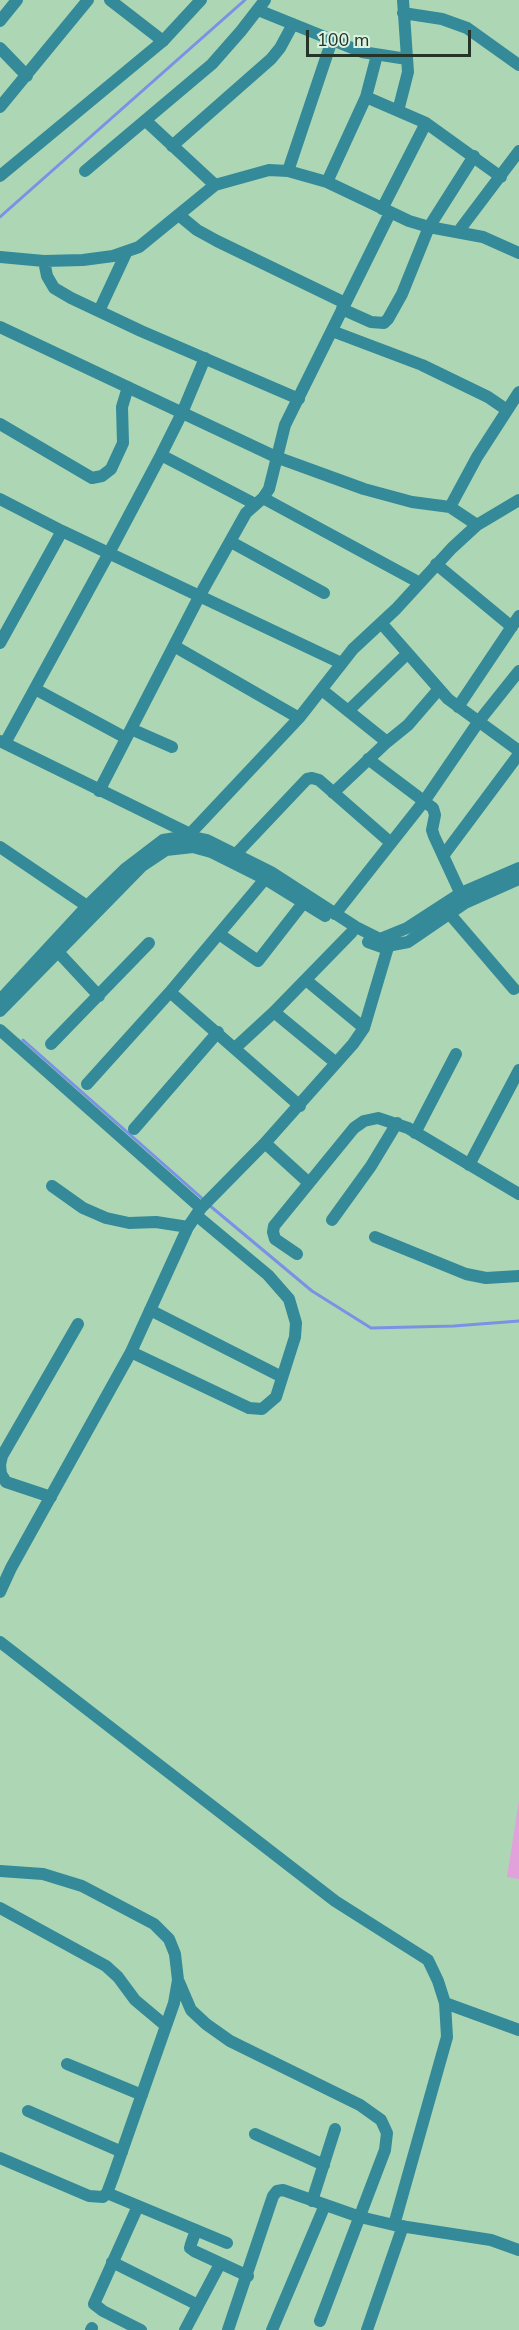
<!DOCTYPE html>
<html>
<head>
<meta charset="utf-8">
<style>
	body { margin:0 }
	#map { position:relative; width:519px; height:2330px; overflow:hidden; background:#add7b4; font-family:"Nunito Sans",sans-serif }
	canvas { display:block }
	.scale { position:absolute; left:306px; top:30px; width:165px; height:27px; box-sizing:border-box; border:3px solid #243528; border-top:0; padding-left:8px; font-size:18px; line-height:21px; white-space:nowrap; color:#243528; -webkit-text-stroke:4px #dcf2e0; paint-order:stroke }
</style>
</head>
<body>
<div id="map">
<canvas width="519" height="2330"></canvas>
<div class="scale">100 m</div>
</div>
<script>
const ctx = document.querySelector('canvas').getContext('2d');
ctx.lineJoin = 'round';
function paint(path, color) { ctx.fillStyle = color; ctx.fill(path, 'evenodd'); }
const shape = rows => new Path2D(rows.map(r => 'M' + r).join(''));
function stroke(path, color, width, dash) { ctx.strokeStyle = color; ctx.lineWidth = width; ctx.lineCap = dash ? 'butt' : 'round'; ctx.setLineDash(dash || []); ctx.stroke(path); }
paint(shape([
	[519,1800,519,1879,507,1877]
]), '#e2a1db');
stroke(shape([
	[0,217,245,0],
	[23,1040,204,1200],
	[209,1205,312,1291,371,1328,454,1326,519,1321]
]), '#7a92e5', 3);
stroke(shape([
	[110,0,163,41],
	[258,10,362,52,407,59],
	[403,13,442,19,467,28,519,65],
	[0,21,17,0],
	[0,48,27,76],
	[366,97,426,123,501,177],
	[0,107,88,0],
	[398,111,408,72,403,0],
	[146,121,215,185],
	[172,146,271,59,280,48,293,24],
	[85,171,212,64,241,31,265,0],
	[288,171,332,40],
	[327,182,366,97,377,55],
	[382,209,426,123],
	[180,216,197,230,217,241,345,303],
	[458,232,519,151],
	[0,257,44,261,83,260,113,256,139,247,215,185,269,170,288,171,327,182,409,221,429,227,483,237,519,253],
	[44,261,47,276,54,288,71,298,141,331,299,399],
	[342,309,371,322,384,323,388,319,402,294,429,227,474,156],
	[99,311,127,251],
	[0,327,276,457,364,489,412,502,450,507,477,525],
	[332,331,422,365,488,397,507,410],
	[0,424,92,478,102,476,111,469,123,443,122,407,128,387],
	[161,455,255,504],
	[263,498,420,583],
	[0,499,62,531,341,663],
	[450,507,477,457,519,392],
	[231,542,324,593],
	[436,564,512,627],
	[382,624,448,699,519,751],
	[0,643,62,531],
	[174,646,299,718],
	[35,689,126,738],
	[322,690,387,742],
	[458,707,519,616],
	[348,711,407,654],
	[131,729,172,747],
	[0,741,190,834],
	[5,743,109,553,161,455,182,413,205,358],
	[368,759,433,808,435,815,432,830,434,836,464,901],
	[99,791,200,595,246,513,263,498,269,489,285,425,390,213],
	[333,793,387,742,408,725,439,689],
	[184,843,188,836,299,718,353,649,396,609,452,548,477,525,519,500],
	[0,847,87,906],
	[236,854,307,779,312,778,319,780,391,843],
	[443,856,519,754],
	[448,912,514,989],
	[335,914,425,800,479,721,519,671],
	[219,934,258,961,304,902],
	[59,953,99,996],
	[306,980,364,1028],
	[170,992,265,879],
	[274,1012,336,1063],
	[0,1030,201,1208],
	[51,1044,149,943],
	[235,1048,274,1012,352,932],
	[87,1084,170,992,300,1106],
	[134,1129,218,1032],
	[415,1133,456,1054],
	[265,1143,309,1183],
	[469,1165,519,1070],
	[52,1186,83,1208,106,1218,129,1223,156,1222,188,1227],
	[332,1220,371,1166,397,1123],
	[375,1237,466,1274,486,1278,519,1276],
	[297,1254,275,1239,273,1232,274,1226,354,1128,364,1121,378,1118,408,1128,519,1194],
	[150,1310,282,1377],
	[131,1352,249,1408,262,1409,276,1397,295,1337,296,1323,289,1299,268,1275,196,1215],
	[51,1497,6,1482,1,1474,0,1465,2,1456,78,1324],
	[0,1592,11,1568,131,1352,188,1227,201,1208,265,1143,353,1044,364,1028,388,947],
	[0,1642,335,1901,428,1960,438,1981,445,2003,447,2037,394,2225],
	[0,1871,43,1874,82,1886,154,1924,169,1939,175,1954,178,1980,174,2003,113,2177,107,2193,103,2197,89,2196,0,2158],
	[0,1908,106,1966,118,1977,135,2000,166,2026],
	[179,1982,191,2010,206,2024,230,2041,360,2105,381,2120,387,2133,385,2150,320,2321],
	[445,2003,519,2030],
	[67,2064,142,2095],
	[28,2111,122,2152],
	[255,2134,324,2165],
	[107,2193,227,2243],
	[312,2201,335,2129],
	[138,2206,94,2304,103,2311,141,2330],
	[196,2230,191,2244,190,2248,194,2251,248,2276],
	[112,2262,198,2305],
	[91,2330,92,2328],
	[185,2330,220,2264],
	[228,2330,273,2196,277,2191,283,2190,360,2217,394,2225,491,2240,519,2250],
	[272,2330,325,2205],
	[367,2330,403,2226]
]), '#348a98', 12);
stroke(shape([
	[0,176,163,41,201,0],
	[368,942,382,947,408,942,465,903,519,879],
	[0,1000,87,906,125,869,163,840,188,836,207,840,271,872,356,927,380,939,407,928,461,893,519,868],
	[0,1011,142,866,166,850,193,847,211,852,265,879,325,916]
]), '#348a98', 12);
</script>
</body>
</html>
